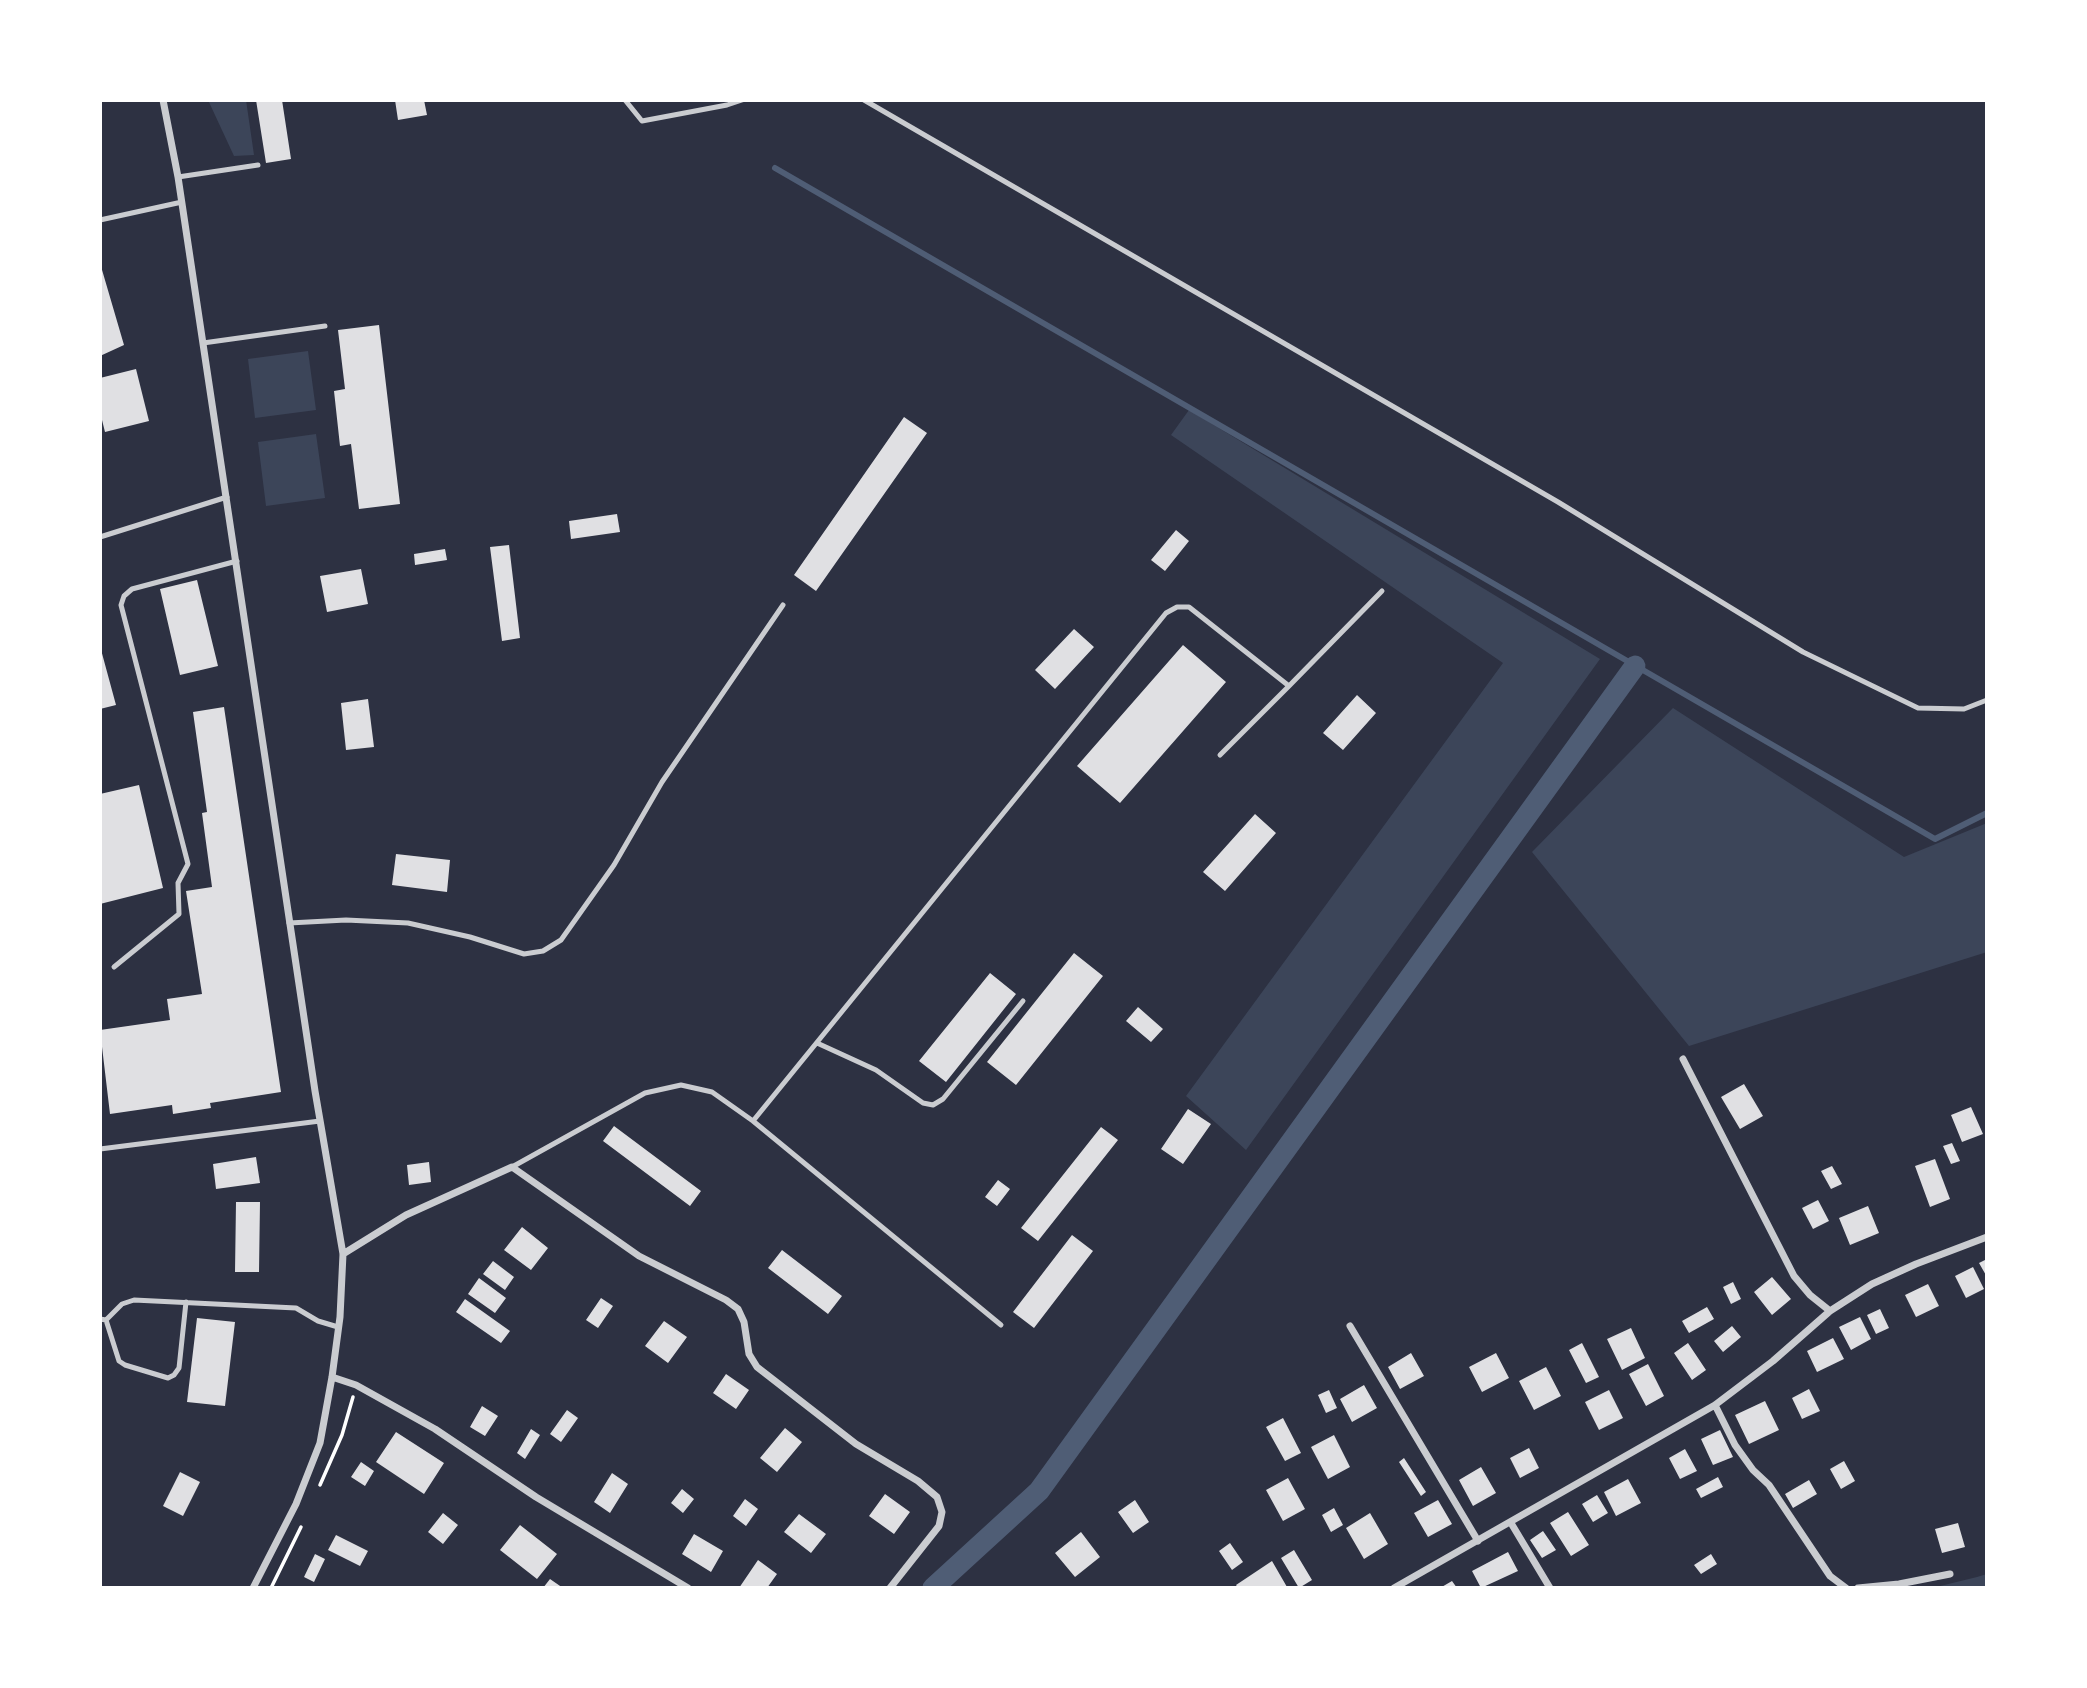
<!DOCTYPE html>
<html>
<head>
<meta charset="utf-8">
<style>
	body { margin:0 }
	#map { position:relative; width:2087px; height:1688px; overflow:hidden; background:#2d3142; font-family:Ubuntu,sans-serif }
	canvas { display:block }
	.frame { position:absolute; inset:0; border:102px solid #fff; pointer-events:none }
</style>
</head>
<body>
<div id="map">
<canvas width="2087" height="1688"></canvas>
<div class="frame"></div>
</div>
<script>
const ctx = document.querySelector('canvas').getContext('2d');
ctx.lineJoin = 'round';
function paint(path, color) { ctx.fillStyle = color; ctx.fill(path, 'evenodd'); }
const shape = rows => new Path2D(rows.map(r => 'M' + r).join(''));
function stroke(path, color, width, dash) { ctx.strokeStyle = color; ctx.lineWidth = width; ctx.lineCap = dash ? 'butt' : 'round'; ctx.setLineDash(dash || []); ctx.stroke(path); }
paint(shape([
	[208,100,246,100,254,155,234,156],
	[308,351,316,410,255,418,248,359],
	[1189,410,1600,659,1246,1150,1186,1096,1503,663,1171,435],
	[316,434,325,498,266,506,258,442],
	[1673,708,1904,857,1987,823,1987,952,1689,1046,1532,852],
	[1987,1574,1987,1588,1932,1588,1977,1577]
]), '#3c4559');
stroke(shape([
	[775,168,1935,839,1987,813]
]), '#4f5d75', 6);
stroke(shape([
	[933,1588,1039,1491,1635,666]
]), '#4f5d75', 21);
paint(shape([
	[256,100,282,100,291,159,266,163],
	[395,100,424,100,427,115,398,120],
	[100,263,124,345,100,356],
	[379,325,400,504,359,509,351,444,340,446,334,391,345,389,338,330],
	[136,369,149,421,105,432,100,412,100,378],
	[904,417,927,433,816,591,794,575],
	[617,514,620,532,571,539,569,521],
	[1176,530,1189,541,1165,571,1151,560],
	[509,545,520,638,502,641,490,547],
	[445,549,447,560,415,565,414,554],
	[361,569,368,604,327,612,320,576],
	[197,580,218,666,180,675,160,589],
	[1074,629,1094,647,1055,689,1035,670],
	[1183,645,1226,682,1120,803,1077,766],
	[100,646,116,705,100,709],
	[1357,695,1376,713,1343,750,1323,733],
	[368,699,374,747,346,750,341,703],
	[224,707,281,1092,210,1103,211,1108,173,1114,172,1105,110,1114,100,1030,170,1020,167,999,202,994,186,891,212,887,202,813,207,812,193,712],
	[139,785,163,888,100,904,100,794],
	[1255,814,1276,833,1225,891,1203,872],
	[396,854,450,860,447,892,392,885],
	[1074,953,1103,976,1016,1085,987,1062],
	[990,973,1016,994,946,1082,919,1061],
	[1138,1007,1163,1029,1151,1042,1126,1021],
	[1744,1084,1763,1116,1740,1129,1721,1097],
	[1971,1107,1983,1134,1962,1142,1951,1115],
	[1188,1109,1211,1124,1183,1164,1161,1149],
	[614,1126,701,1191,690,1206,603,1141],
	[1101,1127,1118,1140,1038,1241,1021,1228],
	[1952,1143,1960,1161,1951,1164,1943,1146],
	[256,1157,260,1183,216,1189,213,1164],
	[1935,1159,1950,1199,1930,1207,1915,1166],
	[429,1162,431,1182,409,1185,407,1165],
	[1832,1166,1842,1184,1831,1189,1821,1171],
	[998,1180,1010,1189,997,1206,985,1197],
	[1818,1200,1829,1221,1813,1229,1802,1208],
	[236,1202,260,1202,259,1272,235,1272],
	[1868,1206,1879,1233,1850,1245,1839,1218],
	[522,1227,548,1248,531,1270,504,1250],
	[1072,1235,1093,1251,1034,1328,1013,1312],
	[782,1250,842,1296,828,1314,768,1268],
	[1987,1259,1987,1277,1979,1263],
	[493,1261,514,1277,505,1290,483,1274],
	[1973,1267,1984,1289,1966,1298,1955,1276],
	[1772,1277,1791,1299,1772,1315,1754,1292],
	[479,1278,506,1298,495,1313,468,1294],
	[1733,1282,1741,1299,1731,1304,1723,1287],
	[1928,1284,1939,1306,1916,1317,1905,1295],
	[601,1298,613,1306,598,1328,586,1320],
	[465,1299,510,1331,501,1343,456,1312],
	[1707,1307,1714,1319,1689,1333,1682,1321],
	[1880,1309,1889,1328,1876,1334,1867,1315],
	[1860,1317,1871,1339,1851,1350,1839,1327],
	[197,1318,235,1322,225,1406,187,1402],
	[664,1321,687,1337,668,1363,645,1346],
	[1732,1326,1741,1337,1723,1352,1714,1341],
	[1631,1328,1645,1358,1622,1370,1607,1339],
	[1833,1338,1844,1359,1817,1372,1807,1351],
	[1582,1343,1599,1377,1586,1383,1569,1350],
	[1688,1343,1706,1370,1692,1380,1674,1353],
	[1411,1353,1424,1376,1400,1389,1388,1367],
	[1496,1353,1509,1378,1482,1392,1469,1367],
	[1648,1364,1664,1396,1646,1406,1629,1374],
	[1546,1367,1561,1396,1534,1410,1519,1381],
	[726,1374,749,1390,736,1409,713,1393],
	[1364,1385,1377,1408,1352,1422,1340,1399],
	[1809,1389,1820,1411,1802,1419,1792,1398],
	[1329,1390,1337,1408,1326,1413,1318,1395],
	[1609,1390,1623,1418,1599,1430,1585,1402],
	[1765,1401,1779,1430,1749,1444,1735,1415],
	[482,1406,498,1416,485,1436,470,1427],
	[567,1410,578,1418,561,1442,550,1434],
	[1283,1418,1301,1453,1285,1461,1266,1427],
	[785,1428,802,1442,777,1472,760,1458],
	[531,1429,540,1435,525,1459,517,1453],
	[1720,1430,1733,1457,1713,1465,1701,1439],
	[396,1432,444,1463,424,1494,376,1462],
	[1334,1435,1350,1467,1328,1479,1311,1447],
	[1529,1448,1539,1468,1520,1478,1510,1458],
	[1685,1449,1697,1471,1680,1479,1669,1458],
	[1404,1458,1426,1492,1421,1496,1399,1462],
	[1844,1461,1855,1481,1841,1489,1830,1469],
	[361,1462,374,1471,365,1486,351,1477],
	[1481,1467,1496,1493,1473,1506,1459,1480],
	[180,1472,200,1482,183,1516,163,1506],
	[612,1473,628,1484,610,1513,594,1502],
	[1718,1477,1723,1487,1701,1498,1696,1489],
	[1288,1478,1305,1509,1283,1521,1266,1490],
	[1628,1479,1641,1503,1616,1516,1604,1492],
	[1809,1480,1817,1494,1793,1508,1785,1494],
	[682,1489,694,1499,683,1513,671,1503],
	[885,1494,910,1512,894,1534,869,1516],
	[1597,1495,1608,1513,1593,1522,1582,1504],
	[745,1499,758,1509,746,1526,733,1516],
	[1135,1500,1149,1522,1133,1533,1118,1512],
	[1438,1500,1452,1524,1428,1537,1414,1513],
	[1334,1508,1343,1525,1331,1532,1322,1515],
	[1568,1512,1589,1545,1571,1556,1550,1523],
	[443,1513,458,1525,443,1544,428,1532],
	[1370,1513,1388,1544,1364,1559,1346,1528],
	[799,1514,826,1534,811,1553,784,1532],
	[1958,1523,1965,1547,1942,1553,1935,1529],
	[520,1525,557,1554,537,1579,500,1550],
	[1543,1531,1556,1550,1542,1558,1530,1540],
	[1081,1532,1100,1557,1075,1577,1055,1553],
	[694,1534,723,1551,711,1572,682,1554],
	[336,1535,368,1551,360,1566,328,1550],
	[1230,1543,1243,1562,1232,1570,1219,1551],
	[1294,1550,1312,1580,1299,1588,1281,1558],
	[1508,1552,1518,1571,1481,1588,1472,1571],
	[315,1554,325,1559,314,1582,304,1577],
	[1711,1554,1717,1564,1701,1574,1694,1565],
	[758,1560,777,1574,767,1588,739,1588],
	[1272,1561,1287,1587,1238,1588,1236,1585],
	[550,1579,563,1588,543,1588],
	[1452,1581,1457,1588,1440,1588]
]), '#e0e0e3');
stroke(shape([
	[320,1485,342,1435,353,1397],
	[271,1588,301,1527]
]), '#fff', 3.5);
stroke(shape([
	[625,100,642,121,727,105,742,100],
	[864,100,1558,502,1803,652,1918,708,1964,709,1987,700],
	[178,177,258,165],
	[100,220,182,202],
	[203,343,325,326],
	[100,537,227,497],
	[1220,755,1289,686],
	[289,923,346,920,408,923,470,937,524,954,543,951,561,940,614,865,662,782,783,605],
	[114,967,179,914,178,883,188,864,121,605,124,596,132,589,237,561],
	[817,1043,876,1070,923,1103,933,1105,943,1099,1023,1001],
	[753,1121,1166,613,1177,607,1189,607,1289,686,1382,591],
	[100,1149,320,1121],
	[512,1167,645,1093,681,1085,712,1092,753,1121,1001,1325],
	[100,1319,106,1320,122,1304,134,1300,296,1308,318,1321,338,1327],
	[106,1320,119,1361,125,1365,168,1378,174,1375,179,1368,186,1302]
]), '#caccd0', 5);
stroke(shape([
	[163,100,178,177,315,1091,343,1254,340,1317,332,1377,320,1443,296,1504,253,1588],
	[1683,1059,1794,1276,1810,1295,1830,1311],
	[343,1254,406,1215,512,1167,639,1256,726,1300,738,1309,744,1322,749,1354,757,1367,856,1444,918,1481,937,1497,942,1512,939,1526,890,1588],
	[1350,1326,1478,1541],
	[332,1377,356,1385,435,1429,536,1497,688,1588],
	[1715,1405,1735,1445,1753,1470,1769,1485,1830,1576,1846,1588],
	[1511,1523,1550,1588],
	[1394,1588,1715,1405,1773,1361,1830,1311,1872,1284,1916,1264,1987,1237],
	[1858,1588,1899,1584,1950,1574]
]), '#caccd0', 7);
</script>
</body>
</html>
